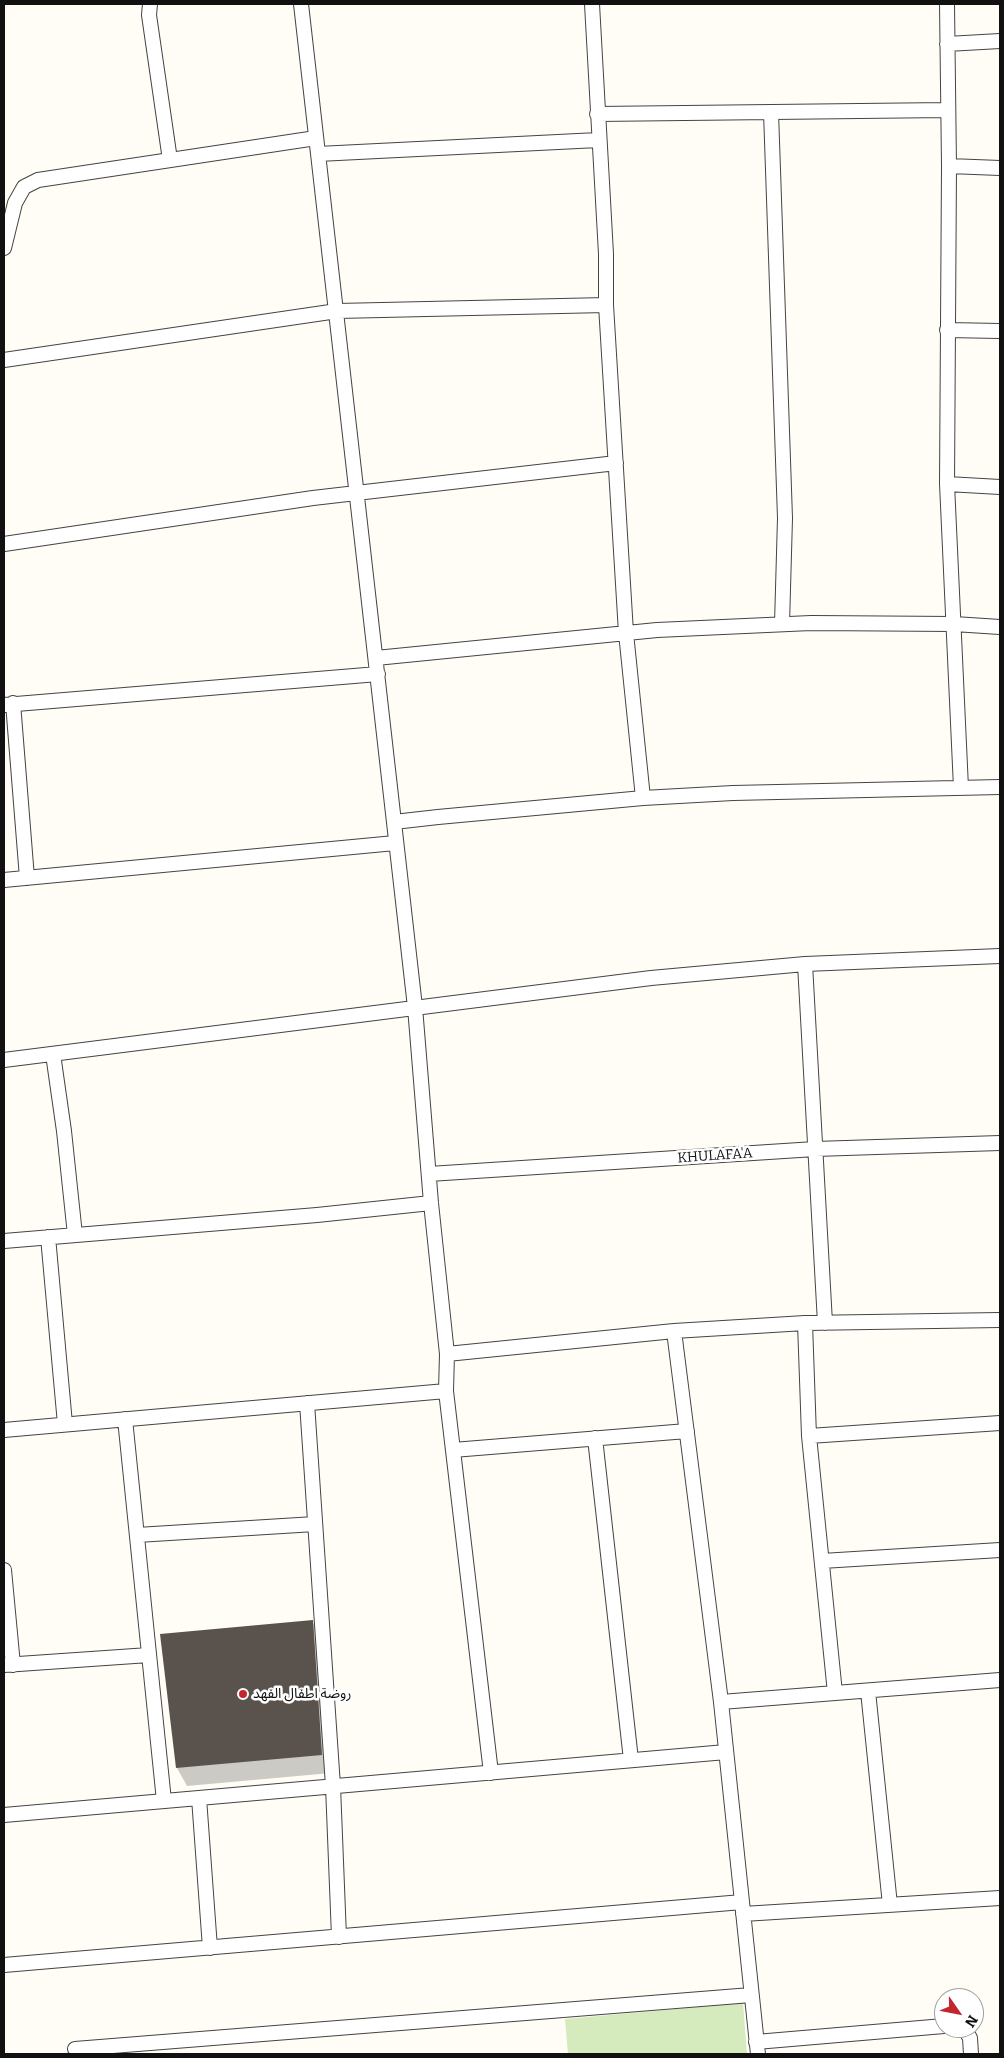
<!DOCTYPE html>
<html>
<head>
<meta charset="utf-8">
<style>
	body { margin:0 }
	#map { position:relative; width:1004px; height:2058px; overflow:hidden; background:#fffdf5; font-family:Bitter,serif }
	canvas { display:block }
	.frame { position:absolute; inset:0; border:5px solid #111; pointer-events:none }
	.north { position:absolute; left:934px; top:1988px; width:50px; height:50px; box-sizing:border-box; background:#fff; border:1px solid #a0a0a0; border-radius:50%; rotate:123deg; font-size:14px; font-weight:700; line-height:20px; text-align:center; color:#111 }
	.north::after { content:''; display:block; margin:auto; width:18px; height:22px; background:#c4262e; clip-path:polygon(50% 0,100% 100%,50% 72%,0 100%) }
</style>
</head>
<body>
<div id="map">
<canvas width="1004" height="2058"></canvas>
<div class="frame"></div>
<div class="north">N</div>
</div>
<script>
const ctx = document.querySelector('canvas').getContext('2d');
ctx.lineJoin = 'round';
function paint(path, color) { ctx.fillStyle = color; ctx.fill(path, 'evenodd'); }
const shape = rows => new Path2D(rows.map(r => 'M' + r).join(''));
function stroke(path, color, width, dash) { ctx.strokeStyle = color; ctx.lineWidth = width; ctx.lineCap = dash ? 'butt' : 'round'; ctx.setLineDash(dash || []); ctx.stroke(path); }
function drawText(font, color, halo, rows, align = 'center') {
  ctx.font = font + ' Bitter,"Noto Sans Arabic",serif'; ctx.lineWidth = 5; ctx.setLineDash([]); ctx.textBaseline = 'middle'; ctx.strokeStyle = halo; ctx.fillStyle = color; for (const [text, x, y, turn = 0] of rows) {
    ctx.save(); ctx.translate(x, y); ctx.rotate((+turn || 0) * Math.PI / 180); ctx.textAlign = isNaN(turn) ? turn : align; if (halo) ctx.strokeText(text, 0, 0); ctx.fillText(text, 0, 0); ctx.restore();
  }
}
paint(shape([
	[743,2003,747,2054,568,2054,565,2019]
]), '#d5ebbd');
paint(shape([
	[312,1622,323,1639,331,1773,187,1786,177,1768]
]), '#0003');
paint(shape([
	[313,1620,322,1755,176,1768,160,1634]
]), '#5a524d');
const street = shape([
	[150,4,149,15,170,160],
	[301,4,415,1007,431,1203,447,1354,446,1391,491,1773],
	[592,4,606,254,606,305,626,633,643,798],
	[947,4,949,166,947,484,961,788],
	[947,44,1000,41],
	[771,112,785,518,782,624],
	[597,114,947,110],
	[318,154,598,140],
	[949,166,1000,168],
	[4,248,15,203,24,187,38,180,316,138],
	[947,330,1000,331],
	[4,360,337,311,606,305],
	[947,484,1000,487],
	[4,544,313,498,616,463],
	[376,658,657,630,811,623,954,624,1000,627],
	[13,703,27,878],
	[4,705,378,674],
	[394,822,438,817,643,798,733,793,1000,787],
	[4,880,395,843],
	[805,964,825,1323],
	[53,1054,64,1131,75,1235],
	[4,1060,651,978,805,964,1000,956],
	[429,1174,815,1149,1000,1143],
	[48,1237,65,1424],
	[4,1241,317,1215,431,1203],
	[805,1323,809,1436,835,1693],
	[674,1331,721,1702,758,2054],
	[447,1354,674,1331,805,1323,1000,1320],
	[307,1403,333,1786,339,1937],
	[125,1419,164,1801],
	[4,1430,446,1391],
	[809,1436,1000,1423],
	[595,1438,631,1760],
	[453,1450,687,1431],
	[137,1535,315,1524],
	[822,1561,1000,1550],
	[4,1570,13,1665],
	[4,1665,149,1655],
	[868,1691,890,1905],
	[721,1702,1000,1680],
	[199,1798,210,1948],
	[4,1815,726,1752],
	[743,1914,1000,1898],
	[4,1965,742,1902],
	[964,2028,970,2038,971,2054],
	[756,2042,944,2026],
	[75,2049,751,1995]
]);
stroke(street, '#444', 16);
stroke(street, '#fff', 14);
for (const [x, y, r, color] of [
	[243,1694,5,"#c4262e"]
]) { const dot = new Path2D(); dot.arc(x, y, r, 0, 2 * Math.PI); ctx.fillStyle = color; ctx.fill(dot); stroke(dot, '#fff', 2); }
drawText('14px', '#111', '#fff', [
	["KHULAFA'A",715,1156,-4]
]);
drawText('14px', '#111', '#fff', [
	["روضة اطفال الفهد",253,1694]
], 'left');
</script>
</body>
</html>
